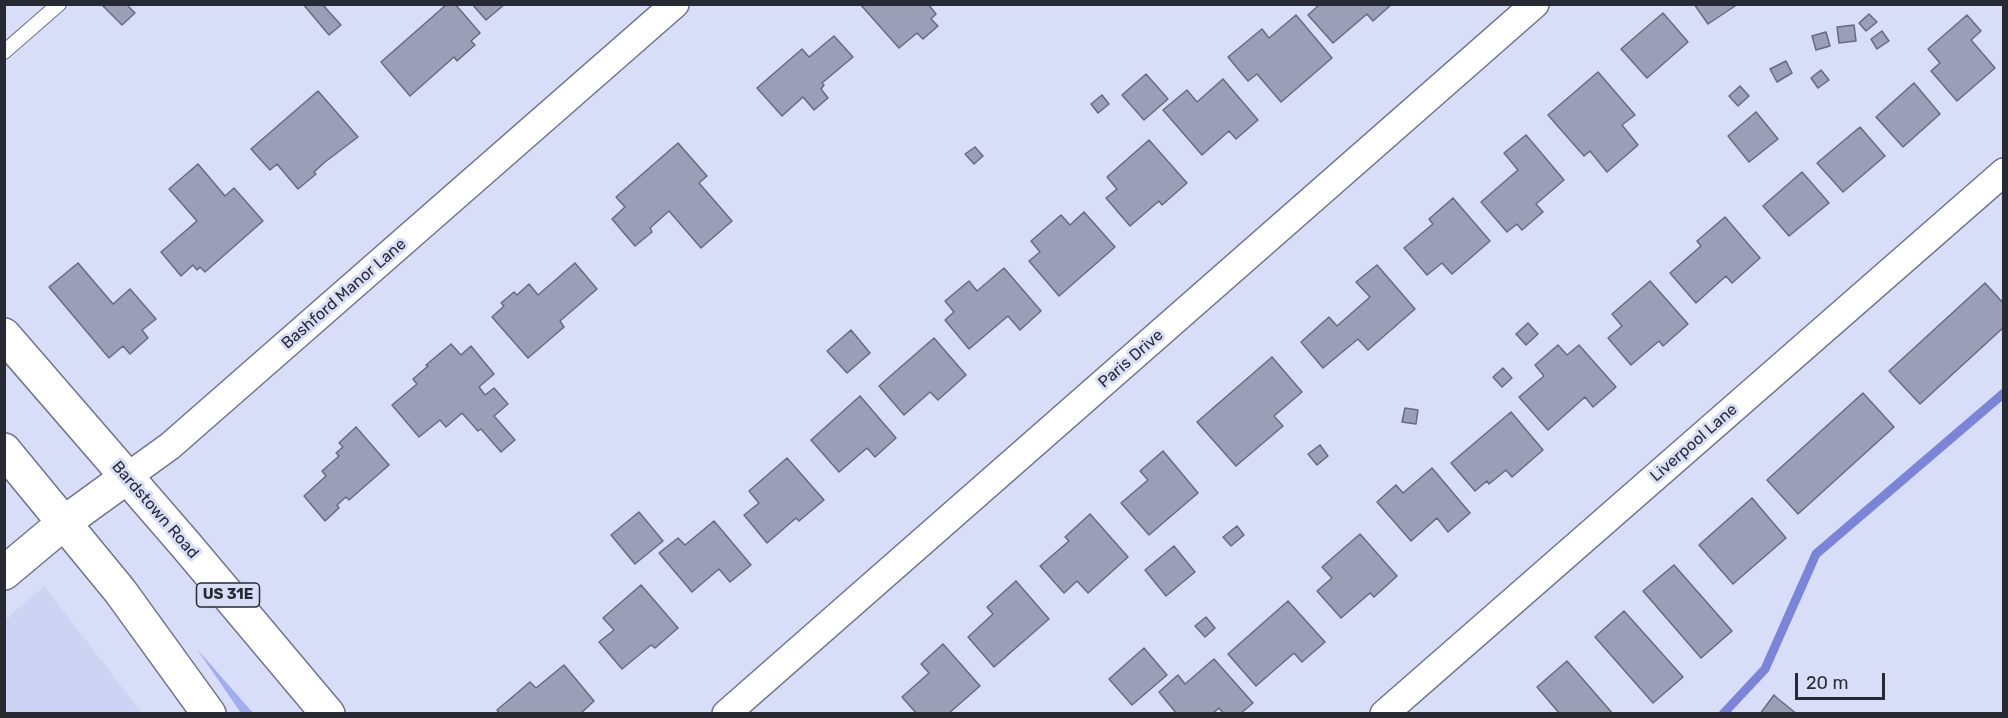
<!DOCTYPE html>
<html>
<head>
<meta charset="utf-8">
<style>
	body { margin:0 }
	#map { position:relative; width:2008px; height:718px; overflow:hidden; background:#d9def8; font-family:Rubik,sans-serif }
	canvas { display:block }
	.frame { position:absolute; inset:0; border:6px solid #282a33; pointer-events:none }
	.scale { position:absolute; left:1795px; top:673px; width:90px; height:27px; box-sizing:border-box; border:3px solid #282a33; border-top:0; padding-left:8px; font-size:18px; line-height:21px; white-space:nowrap; color:#282a33; -webkit-text-stroke:4px #d9def8; paint-order:stroke }
</style>
</head>
<body>
<div id="map">
<canvas width="2008" height="718"></canvas>
<div class="frame"></div>
<div class="scale">20 m</div>
</div>
<script>
const ctx = document.querySelector('canvas').getContext('2d');
ctx.lineJoin = 'round';
function paint(path, color) { ctx.fillStyle = color; ctx.fill(path, 'evenodd'); }
const shape = rows => new Path2D(rows.map(r => 'M' + r).join(''));
function stroke(path, color, width, dash) { ctx.strokeStyle = color; ctx.lineWidth = width; ctx.lineCap = dash ? 'butt' : 'round'; ctx.setLineDash(dash || []); ctx.stroke(path); }
function drawText(font, color, halo, rows, align = 'center') {
  ctx.font = font + ' Rubik,sans-serif'; ctx.lineWidth = 6; ctx.setLineDash([]); ctx.textBaseline = 'middle'; ctx.strokeStyle = halo; ctx.fillStyle = color; for (const [text, x, y, turn = 0] of rows) {
    ctx.save(); ctx.translate(x, y); ctx.rotate((+turn || 0) * Math.PI / 180); ctx.textAlign = isNaN(turn) ? turn : align; if (halo) ctx.strokeText(text, 0, 0); ctx.fillText(text, 0, 0); ctx.restore();
  }
}
paint(shape([
	[44,586,142,713,5,713,5,620]
]), '#ccd3f3');
paint(shape([
	[197,649,253,713,241,713]
]), '#a2adf1');
stroke(shape([
	[1723,714,1765,669,1816,554,2004,393]
]), '#7a85d9', 9);
const building = shape([
	[101,4,126,4,135,13,122,25,101,4],
	[303,4,322,4,341,25,329,35,303,4],
	[447,4,455,4,480,33,471,41,475,45,457,61,454,57,410,96,381,62,447,4],
	[472,4,505,4,486,20,472,4],
	[860,4,928,4,936,14,931,19,938,26,923,39,917,33,899,48,860,4],
	[1392,4,1373,21,1367,14,1333,43,1308,15,1320,4,1392,4],
	[1694,4,1738,4,1708,24,1694,4],
	[1663,13,1688,42,1647,78,1621,49,1663,13],
	[1869,14,1877,22,1866,31,1859,23,1869,14],
	[1296,15,1332,58,1281,102,1257,74,1248,81,1228,57,1262,29,1269,38,1296,15],
	[1967,15,1981,31,1971,40,1995,68,1957,101,1931,71,1940,63,1928,49,1967,15],
	[1854,25,1856,41,1839,43,1837,27,1854,25],
	[1882,31,1889,41,1877,49,1871,39,1882,31],
	[1826,32,1830,46,1816,50,1812,36,1826,32],
	[834,36,853,57,822,83,824,85,821,89,828,98,814,110,803,97,782,116,757,88,802,49,809,57,834,36],
	[1786,61,1792,73,1777,82,1770,69,1786,61],
	[1821,70,1829,80,1818,88,1811,78,1821,70],
	[1598,72,1635,115,1622,125,1638,145,1607,172,1590,151,1584,156,1548,115,1598,72],
	[1146,74,1168,99,1144,120,1122,95,1146,74],
	[1223,79,1258,120,1236,139,1229,131,1202,155,1163,110,1187,90,1197,102,1223,79],
	[1914,83,1940,114,1903,147,1876,117,1914,83],
	[1740,86,1749,96,1738,106,1729,96,1740,86],
	[318,91,358,137,325,162,314,172,316,174,298,189,277,164,270,170,251,149,318,91],
	[1102,95,1109,104,1098,113,1091,104,1102,95],
	[1756,112,1778,139,1749,162,1728,136,1756,112],
	[1860,127,1885,156,1843,192,1817,163,1860,127],
	[1526,135,1564,180,1536,204,1543,212,1522,230,1517,224,1507,232,1481,202,1518,170,1504,153,1526,135],
	[1149,140,1187,183,1162,205,1159,201,1130,226,1106,198,1117,189,1107,177,1149,140],
	[678,143,707,176,699,183,732,221,701,248,669,211,650,228,652,232,635,246,612,219,625,207,616,197,678,143],
	[975,147,983,156,974,164,965,154,975,147],
	[198,164,225,196,234,188,263,221,205,272,200,267,197,270,193,265,181,276,161,252,197,221,169,189,198,164],
	[1802,172,1829,203,1789,236,1763,206,1802,172],
	[1453,198,1490,241,1452,274,1442,263,1427,275,1404,248,1433,224,1429,219,1453,198],
	[1084,212,1115,247,1059,296,1029,261,1040,252,1031,241,1061,215,1070,225,1084,212],
	[1725,217,1760,258,1732,283,1726,276,1696,303,1670,273,1701,246,1697,241,1725,217],
	[78,263,113,304,130,289,156,319,142,330,148,338,130,354,123,346,109,358,49,287,78,263],
	[575,263,597,289,560,321,564,327,528,358,492,317,504,306,501,303,514,292,517,295,529,284,538,295,575,263],
	[1377,265,1415,309,1368,350,1358,339,1323,368,1301,342,1329,317,1337,326,1370,297,1356,282,1377,265],
	[1004,268,1041,311,1020,330,1008,316,969,349,945,320,954,312,945,301,969,281,977,291,1004,268],
	[1650,281,1688,324,1663,346,1659,341,1631,365,1608,338,1622,326,1612,314,1650,281],
	[1985,283,2004,304,2004,327,1920,404,1889,371,1985,283],
	[1528,323,1538,334,1526,345,1516,334,1528,323],
	[851,330,870,353,847,373,827,351,851,330],
	[934,338,966,375,938,400,930,392,904,415,879,386,934,338],
	[451,344,461,355,471,346,494,374,479,387,485,395,494,388,508,404,494,416,515,440,501,452,481,429,478,431,462,413,446,427,440,420,419,437,392,405,417,384,413,379,428,366,426,365,451,344],
	[1558,345,1567,355,1579,345,1616,387,1593,407,1585,397,1548,430,1519,397,1544,376,1535,365,1558,345],
	[1272,357,1302,392,1274,416,1283,426,1236,466,1197,422,1272,357],
	[1503,368,1512,378,1502,387,1493,377,1503,368],
	[1863,393,1894,427,1798,514,1767,480,1863,393],
	[860,396,896,438,875,457,867,448,839,472,811,440,860,396],
	[1405,408,1418,410,1416,424,1402,422,1405,408],
	[1511,412,1543,450,1512,477,1506,470,1489,484,1487,481,1475,491,1451,463,1511,412],
	[356,427,389,465,349,500,346,497,337,505,339,508,325,521,304,496,326,476,322,471,339,456,336,453,343,447,339,443,356,427],
	[1320,445,1328,456,1317,465,1308,454,1320,445],
	[1163,451,1198,493,1149,535,1121,503,1148,480,1140,471,1163,451],
	[787,458,824,500,799,521,796,518,767,543,744,515,759,503,749,491,787,458],
	[1432,468,1470,513,1448,532,1437,518,1411,541,1377,502,1396,485,1403,493,1432,468],
	[1752,498,1786,538,1733,584,1699,545,1752,498],
	[639,512,663,541,635,564,611,535,639,512],
	[1090,514,1128,557,1088,593,1077,581,1064,593,1040,566,1069,541,1065,537,1090,514],
	[714,521,751,565,730,582,719,569,692,592,659,553,678,538,685,545,714,521],
	[1237,526,1244,535,1231,546,1223,537,1237,526],
	[1360,534,1397,576,1374,597,1370,593,1341,618,1317,591,1332,578,1322,567,1360,534],
	[1174,546,1195,572,1166,596,1145,570,1174,546],
	[1674,565,1732,631,1701,658,1643,591,1674,565],
	[1016,581,1049,619,994,667,968,637,993,614,987,607,1016,581],
	[641,585,678,628,655,648,651,645,622,669,599,642,614,630,603,618,641,585],
	[1288,601,1325,642,1302,662,1294,653,1256,686,1228,654,1288,601],
	[1624,611,1683,677,1653,703,1595,637,1624,611],
	[1206,617,1215,628,1205,637,1195,626,1206,617],
	[943,644,980,686,948,714,917,714,902,697,929,673,921,664,943,644],
	[1144,648,1167,675,1132,705,1109,679,1144,648],
	[1214,659,1253,703,1240,714,1224,714,1219,708,1212,714,1177,714,1159,692,1178,675,1185,684,1214,659],
	[1567,661,1613,714,1560,714,1554,707,1537,687,1567,661],
	[564,665,594,701,580,714,500,714,497,710,530,682,536,688,564,665],
	[1774,695,1777,698,1797,714,1760,714,1774,695]
]);
paint(building, '#9a9fb7');
stroke(building, '#676b81', 1.5);
const service = shape([
	[4,52,59,4]
]);
const minor = shape([
	[127,477,170,446,675,4],
	[726,714,1535,4],
	[1384,714,2004,172]
]);
const tertiary = shape([
	[4,573,65,522,127,477]
]);
const primary = shape([
	[4,335,185,544,328,714],
	[4,450,120,591,209,714]
]);
stroke(service, '#70748a', 16);
stroke(minor, '#70748a', 30);
stroke(tertiary, '#70748a', 36);
stroke(primary, '#70748a', 36);
stroke(service, '#fff', 14);
stroke(minor, '#fff', 27);
stroke(tertiary, '#fff', 33);
stroke(primary, '#fff', 33);
for (const [x, y, w] of [
	[228,595,63]
]) { const box = new Path2D(); box.roundRect(x - w / 2, y - 12, w, 24, 4.5); ctx.fillStyle = '#d9def8'; ctx.fill(box); stroke(box, '#282a33', 1.5); }
drawText('bold 15px', '#282a33', null, [
	["US 31E",228,595]
]);
drawText('16px', '#282a33', '#d9def8', [
	["Bashford Manor Lane",344,294,-41],
	["Paris Drive",1131,359,-41],
	["Liverpool Lane",1694,443,-41],
	["Bardstown Road",155,510,49]
]);
</script>
</body>
</html>
